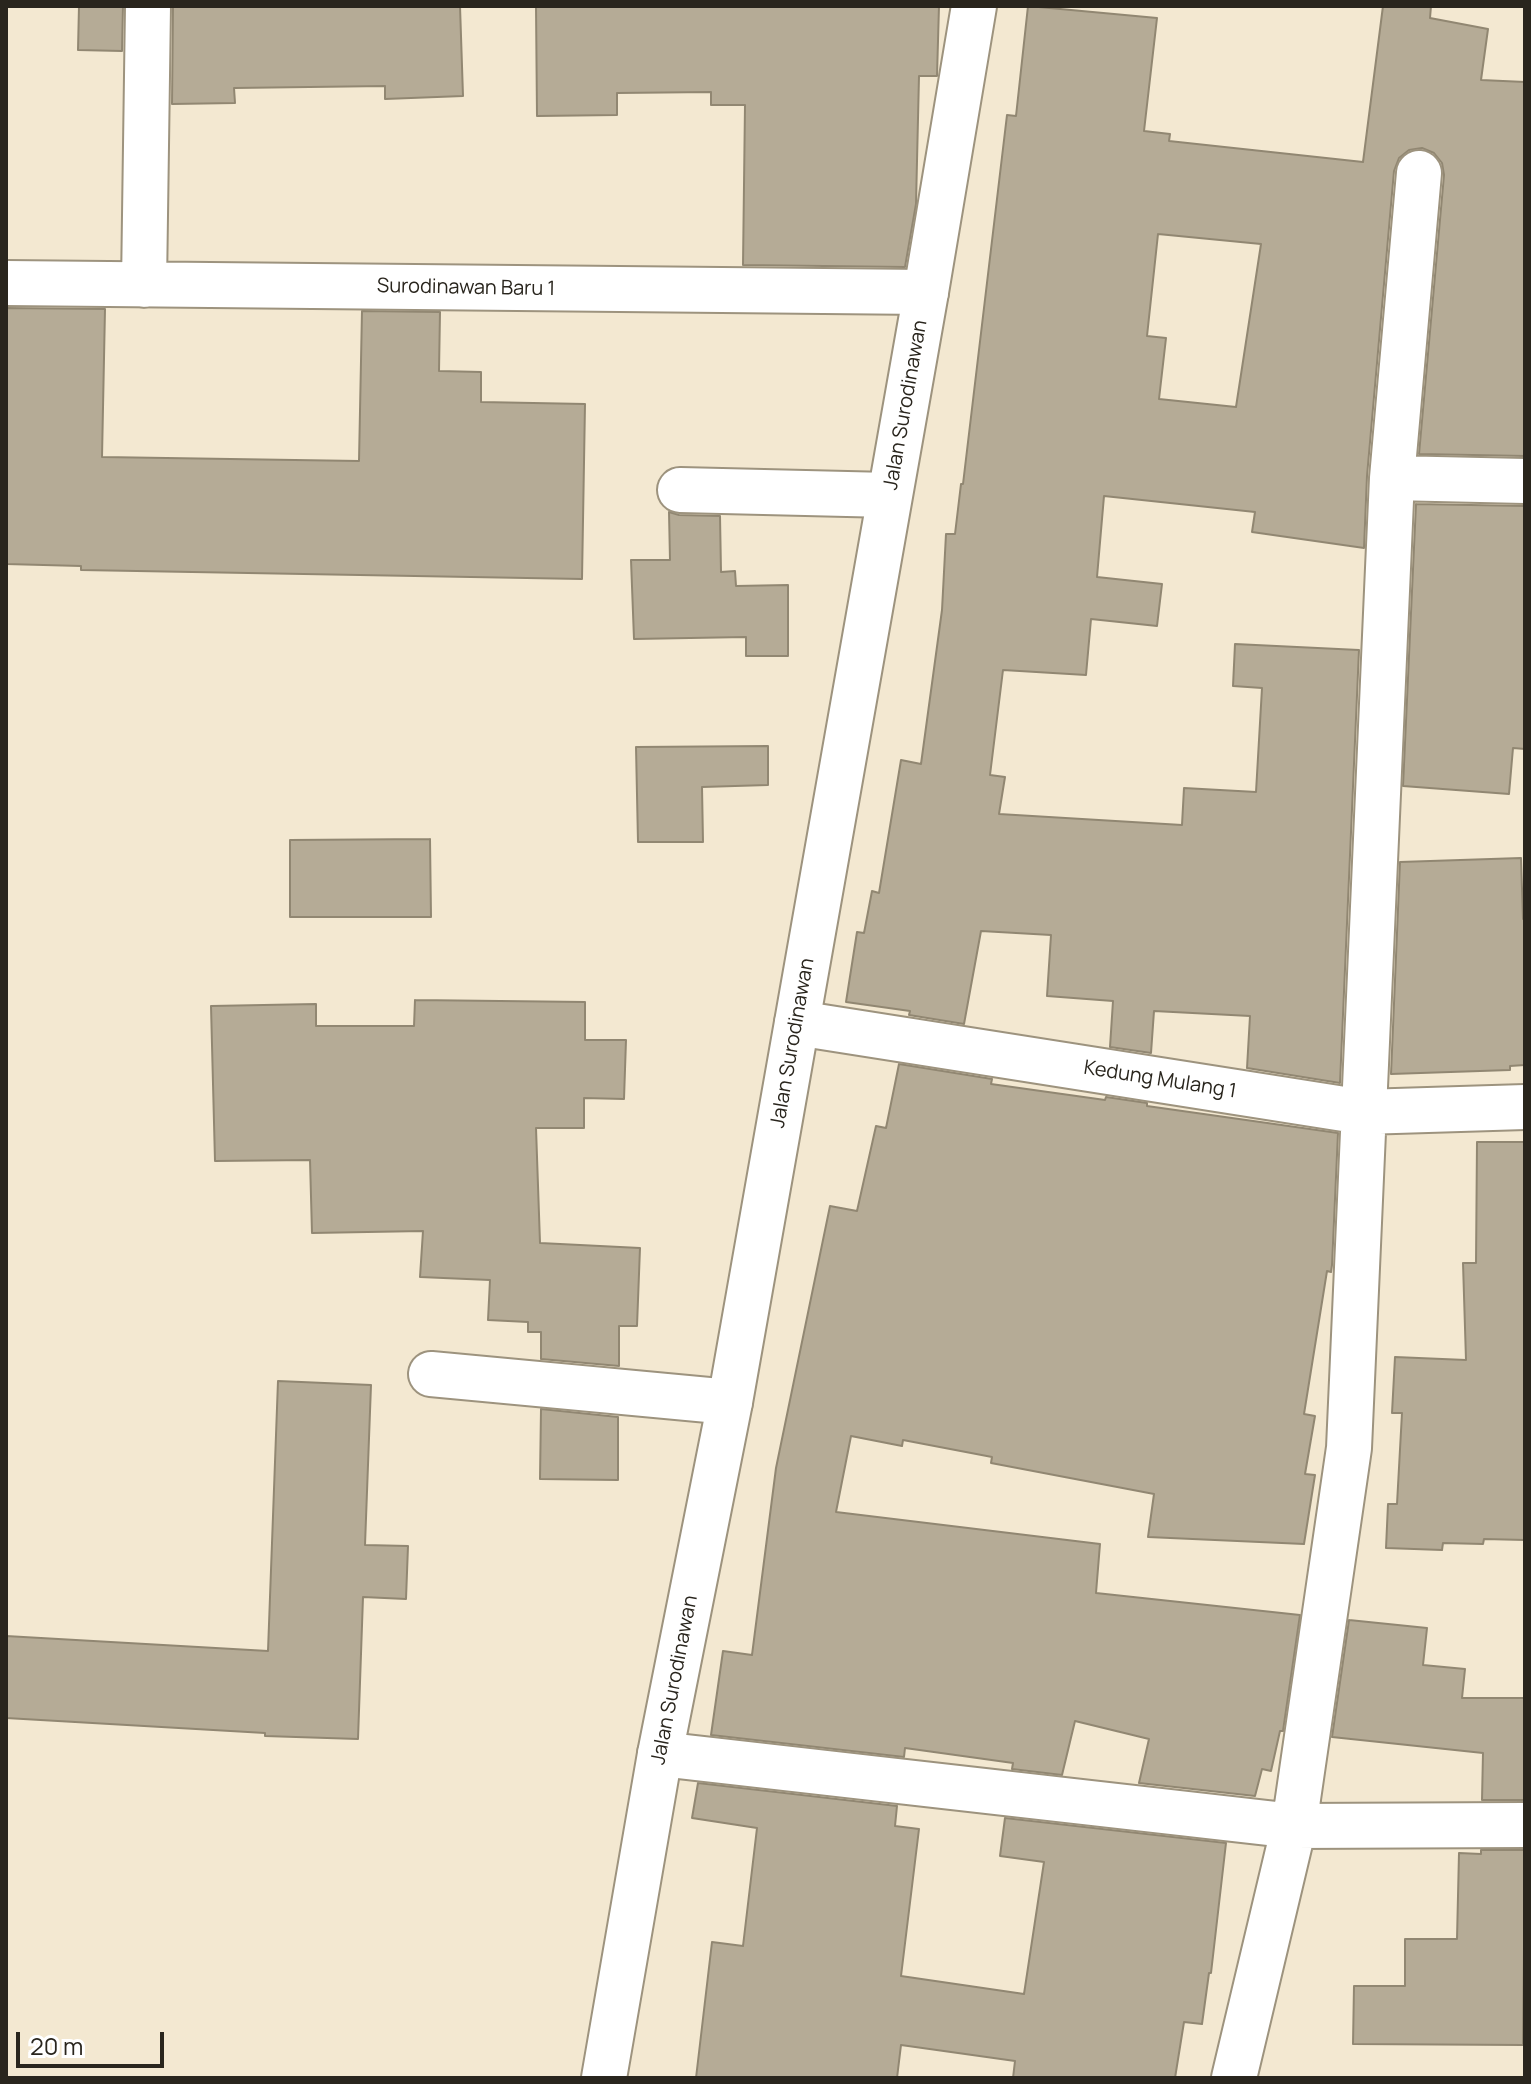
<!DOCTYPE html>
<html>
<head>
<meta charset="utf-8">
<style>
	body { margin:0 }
	#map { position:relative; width:1531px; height:2084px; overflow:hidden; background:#f3e8d1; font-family:Manrope,sans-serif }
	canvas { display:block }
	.frame { position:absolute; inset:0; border:8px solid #29251d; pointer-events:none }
	.scale { position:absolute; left:16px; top:2032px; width:148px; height:36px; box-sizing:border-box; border:4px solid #29251d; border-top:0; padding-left:10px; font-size:24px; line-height:28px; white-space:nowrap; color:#29251d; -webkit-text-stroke:6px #fff; paint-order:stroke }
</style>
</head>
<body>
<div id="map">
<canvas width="1531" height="2084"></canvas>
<div class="frame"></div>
<div class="scale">20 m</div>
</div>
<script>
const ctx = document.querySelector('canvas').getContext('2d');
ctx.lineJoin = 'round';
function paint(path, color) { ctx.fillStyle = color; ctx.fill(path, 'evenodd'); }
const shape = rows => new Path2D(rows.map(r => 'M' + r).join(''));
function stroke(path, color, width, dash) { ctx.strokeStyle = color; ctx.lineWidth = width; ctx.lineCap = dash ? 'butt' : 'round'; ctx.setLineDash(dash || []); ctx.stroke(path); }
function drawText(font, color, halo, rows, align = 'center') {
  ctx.font = font + ' Manrope,sans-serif'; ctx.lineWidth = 7; ctx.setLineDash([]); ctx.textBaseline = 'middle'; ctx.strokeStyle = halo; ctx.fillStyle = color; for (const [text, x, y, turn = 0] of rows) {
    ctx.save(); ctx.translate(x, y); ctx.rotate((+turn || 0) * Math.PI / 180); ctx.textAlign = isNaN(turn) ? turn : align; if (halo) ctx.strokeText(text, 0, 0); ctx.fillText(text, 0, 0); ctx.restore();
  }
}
const building = shape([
	[79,6,123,6,122,51,78,50,79,6],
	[173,6,460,6,463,96,385,99,385,86,234,88,235,103,172,104,173,6],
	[536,6,939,6,937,76,919,76,916,204,905,267,743,265,745,105,711,105,711,92,617,93,617,115,537,116,536,6],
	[1028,6,1157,18,1144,131,1170,134,1169,141,1363,162,1383,6,1431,6,1430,18,1488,29,1481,80,1525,82,1525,456,1419,454,1444,175,1442,163,1434,153,1422,148,1409,150,1399,158,1394,171,1367,476,1364,548,1252,532,1255,512,1104,496,1097,577,1162,584,1157,626,1091,619,1086,675,1003,670,990,775,1005,777,999,814,1182,825,1184,788,1256,792,1262,688,1233,686,1235,644,1359,650,1340,1083,1247,1068,1250,1016,1154,1011,1151,1053,1110,1047,1113,1001,1047,996,1051,935,981,931,964,1024,909,1015,910,1011,846,1002,857,932,864,933,872,891,879,893,901,760,921,764,942,610,946,534,955,534,961,484,963,484,1007,115,1016,116,1028,6],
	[1158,234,1261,244,1236,407,1159,399,1166,338,1147,336,1158,234],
	[6,308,105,309,102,457,359,461,362,311,440,312,439,371,481,372,481,402,585,404,582,579,81,570,81,566,6,564,6,308],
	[1416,504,1525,506,1525,749,1513,748,1509,794,1403,786,1416,504],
	[669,512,679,515,720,516,721,572,735,571,736,586,788,585,788,656,746,656,746,637,634,639,631,560,670,560,669,512],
	[768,746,768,785,702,787,703,842,638,842,636,747,768,746],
	[430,839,431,917,290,917,290,840,430,839],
	[1521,858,1523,919,1525,918,1525,1065,1510,1066,1510,1070,1391,1074,1400,862,1521,858],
	[415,1000,585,1002,585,1040,626,1040,624,1099,584,1098,584,1128,536,1128,540,1243,640,1248,637,1326,619,1326,619,1366,541,1359,541,1332,528,1332,528,1322,488,1320,490,1280,420,1277,423,1231,312,1233,310,1160,215,1161,211,1006,316,1004,316,1026,414,1026,415,1000],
	[899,1064,992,1079,991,1084,1105,1100,1106,1097,1147,1103,1147,1106,1338,1133,1332,1265,1331,1272,1327,1271,1304,1414,1315,1416,1305,1474,1315,1475,1304,1544,1148,1537,1154,1494,991,1463,992,1457,903,1440,902,1446,851,1436,836,1512,1100,1544,1096,1593,1300,1615,1283,1731,1280,1731,1271,1771,1262,1769,1255,1796,1139,1783,1149,1739,1075,1721,1062,1775,1012,1769,1013,1763,905,1748,904,1757,711,1735,723,1651,752,1655,776,1468,830,1206,857,1211,876,1126,886,1128,899,1064],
	[1477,1142,1525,1142,1525,1540,1484,1539,1483,1544,1443,1543,1442,1550,1386,1548,1388,1504,1397,1504,1402,1413,1392,1413,1395,1357,1466,1360,1463,1263,1476,1263,1477,1142],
	[278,1381,371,1385,365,1545,408,1546,406,1599,363,1597,358,1739,265,1736,265,1733,6,1718,6,1636,268,1651,278,1381],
	[541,1409,618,1417,618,1480,540,1479,541,1409],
	[1349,1620,1427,1628,1423,1665,1465,1669,1462,1698,1525,1698,1525,1800,1482,1800,1483,1753,1332,1737,1349,1620],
	[698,1783,897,1806,895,1826,919,1829,901,1976,1024,1994,1044,1862,1000,1856,1005,1818,1226,1843,1211,1973,1209,1973,1202,2024,1184,2022,1175,2078,1013,2078,1015,2061,901,2045,897,2078,696,2078,712,1942,743,1946,757,1828,692,1818,698,1783],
	[1481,1850,1525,1850,1523,2045,1353,2044,1354,1986,1405,1986,1405,1939,1457,1939,1459,1853,1481,1854,1481,1850]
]);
paint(building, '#b5ab96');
stroke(building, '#918772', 2);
const street = shape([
	[6,283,926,292],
	[144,285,148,6],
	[1392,478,1525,481],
	[680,490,889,495],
	[797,1023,1363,1112,1525,1107],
	[431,1374,730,1402],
	[660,1754,1294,1826,1525,1825],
	[1234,2078,1294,1826,1349,1448,1392,478,1419,173]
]);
const secondary = shape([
	[604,2078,660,1754,730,1402,926,292,974,6]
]);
stroke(street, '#9d937e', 48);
stroke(secondary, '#9d937e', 48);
stroke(street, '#fff', 44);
stroke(secondary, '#fff', 44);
drawText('20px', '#29251d', '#fff', [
	["Surodinawan Baru 1",466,288,1],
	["Jalan Surodinawan",906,405,-80],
	["Jalan Surodinawan",793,1043,-80],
	["Kedung Mulang 1",1160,1080,9],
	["Jalan Surodinawan",675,1680,-79]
]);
</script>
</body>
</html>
